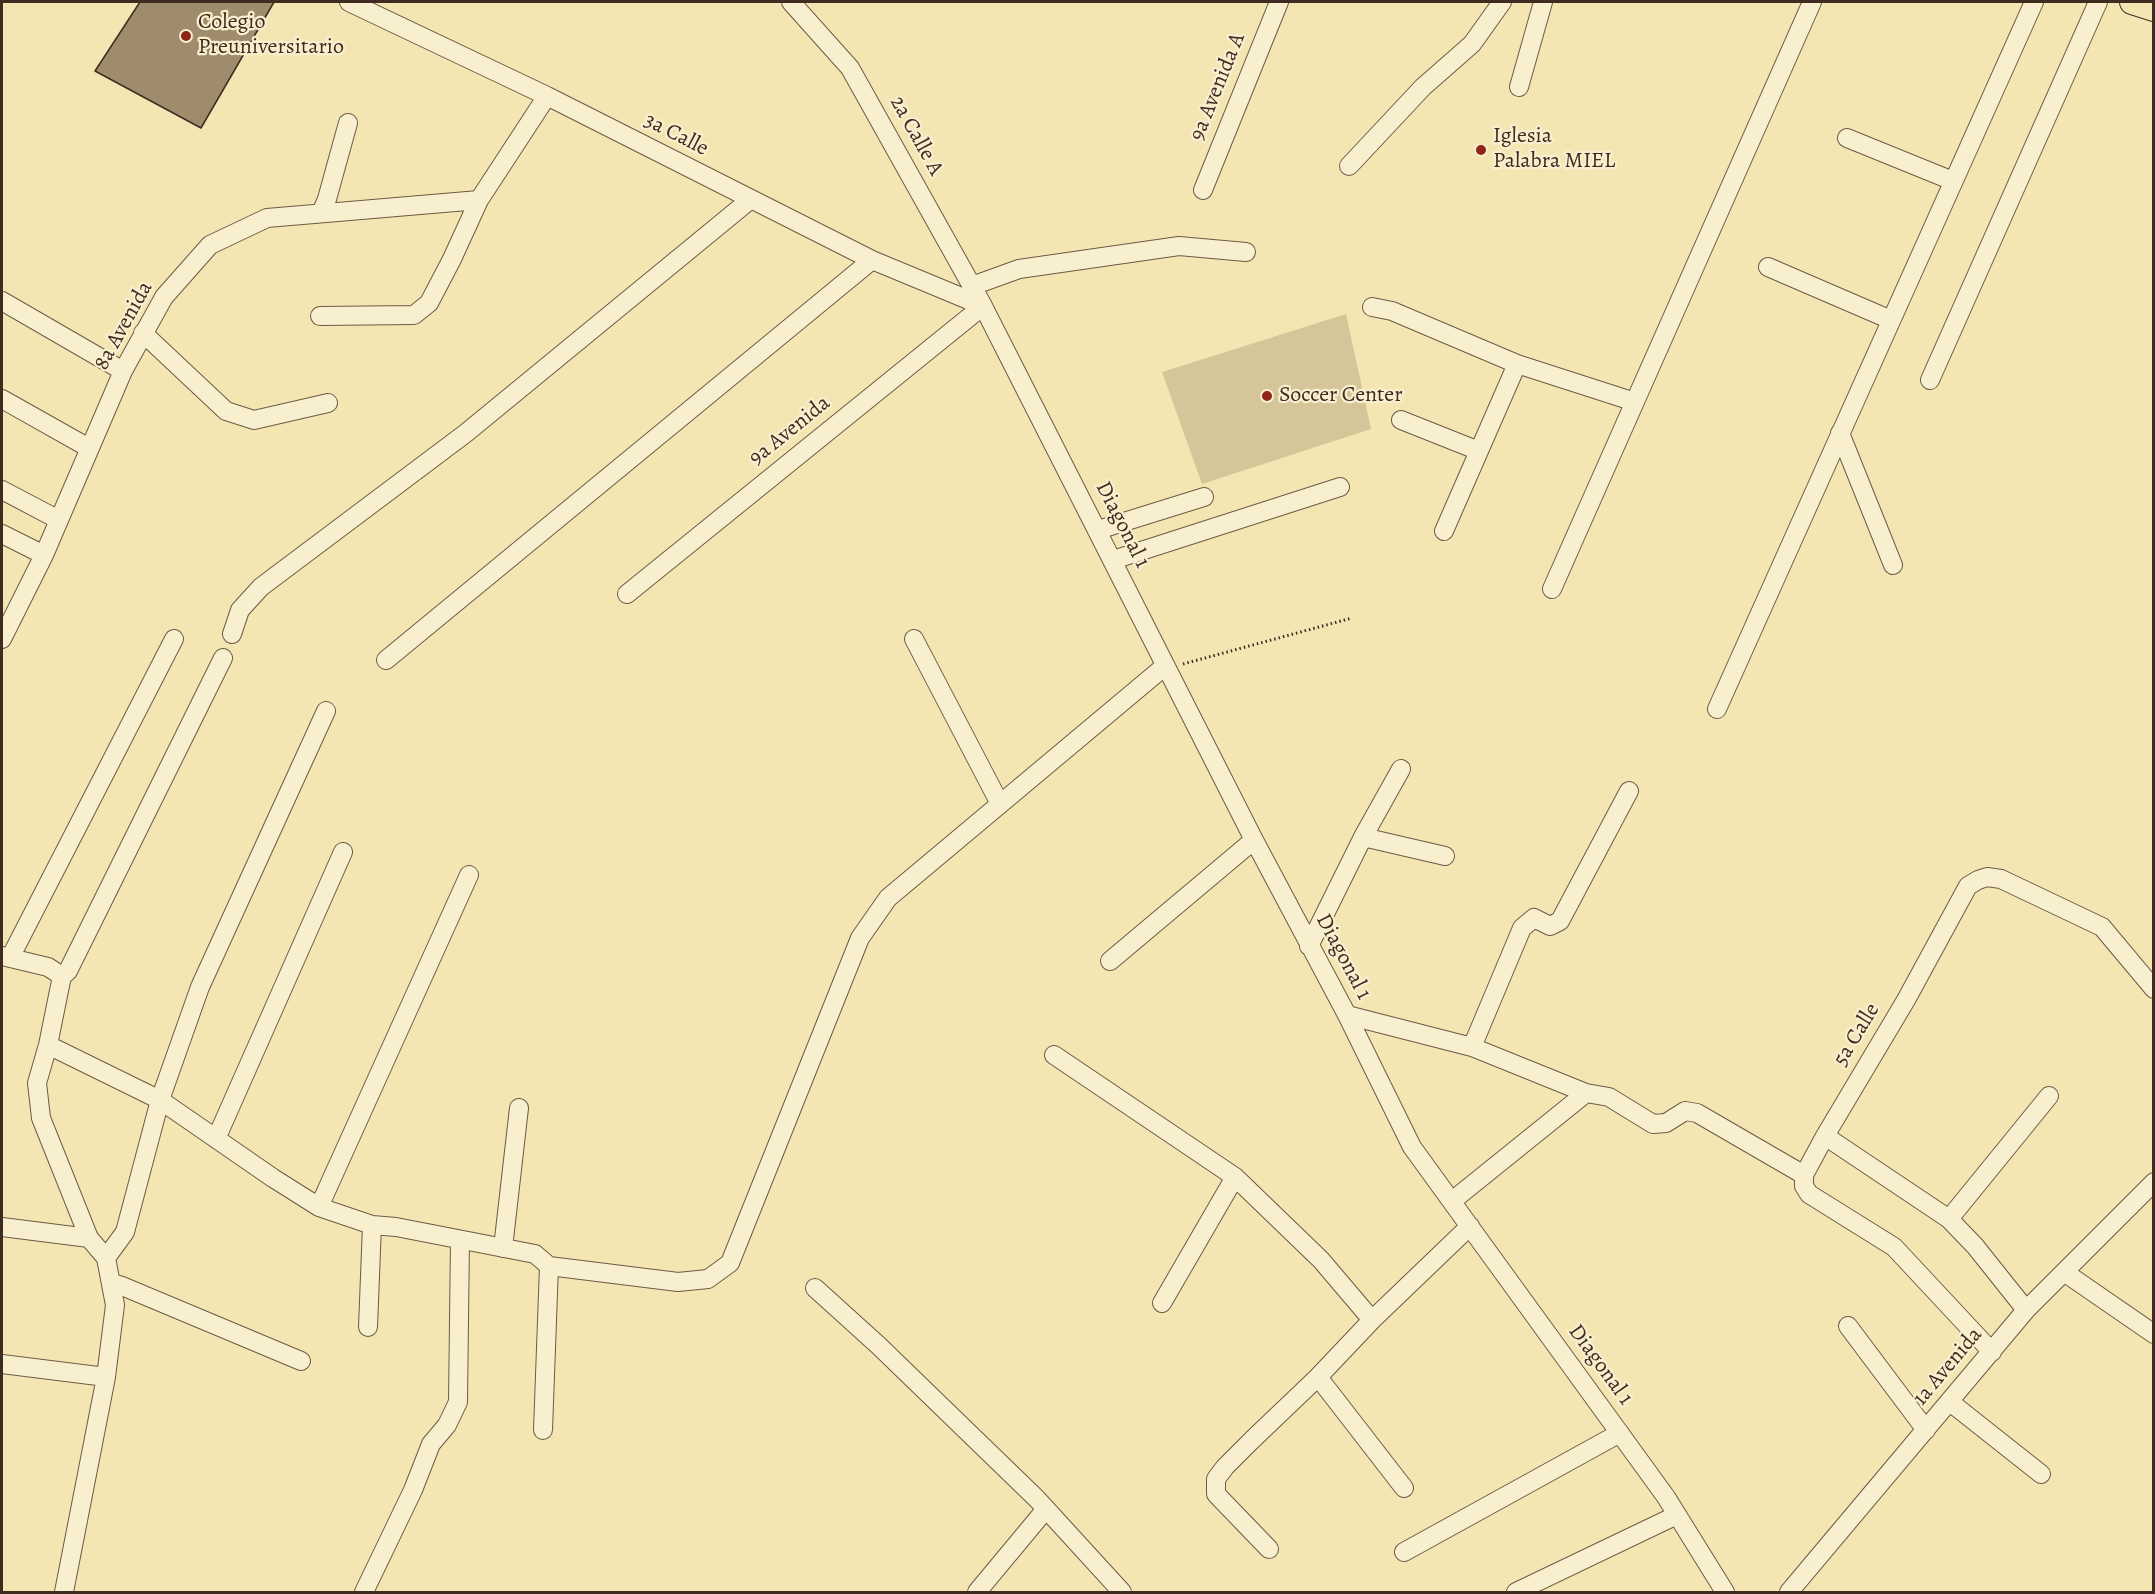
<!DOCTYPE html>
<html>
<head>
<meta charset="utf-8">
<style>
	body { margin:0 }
	#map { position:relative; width:2155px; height:1594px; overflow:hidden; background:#f4e6b3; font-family:Alegreya,serif }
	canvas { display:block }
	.frame { position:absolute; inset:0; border:3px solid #402b21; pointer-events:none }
</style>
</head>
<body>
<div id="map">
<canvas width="2155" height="1594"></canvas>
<div class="frame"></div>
</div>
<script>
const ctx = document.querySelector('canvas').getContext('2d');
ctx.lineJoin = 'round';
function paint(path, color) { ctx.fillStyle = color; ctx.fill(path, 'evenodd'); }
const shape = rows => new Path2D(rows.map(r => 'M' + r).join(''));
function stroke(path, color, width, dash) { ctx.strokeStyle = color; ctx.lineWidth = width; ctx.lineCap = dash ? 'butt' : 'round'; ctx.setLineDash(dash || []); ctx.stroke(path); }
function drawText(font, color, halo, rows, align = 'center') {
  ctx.font = font + ' Alegreya,serif'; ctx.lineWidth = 4.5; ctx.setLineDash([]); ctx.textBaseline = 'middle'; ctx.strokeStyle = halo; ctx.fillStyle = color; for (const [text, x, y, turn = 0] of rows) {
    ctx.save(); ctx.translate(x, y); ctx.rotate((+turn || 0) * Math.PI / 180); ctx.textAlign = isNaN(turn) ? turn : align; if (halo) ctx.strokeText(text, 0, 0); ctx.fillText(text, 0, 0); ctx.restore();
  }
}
paint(shape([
	[1346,314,1371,429,1202,484,1162,372]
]), '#d5c69a');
const building = shape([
	[140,2,274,2,201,128,95,71,140,2]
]);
paint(building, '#9e8c6d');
stroke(building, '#402b21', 1.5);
const minor = shape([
	[349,2,547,96,872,260,983,306],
	[791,2,850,68,983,306,1254,840,1347,1015,1412,1147,1666,1497,1725,1592],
	[1519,87,1543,2],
	[1847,138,1953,181],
	[1349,166,1423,87,1472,44,1502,2],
	[1203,190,1279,2],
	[321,213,327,199,348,123],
	[1768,267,1891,320],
	[972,286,1019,269,1179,246,1246,252],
	[2,301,123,371],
	[1372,307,1392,311,1517,364,1635,402],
	[320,316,414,315,429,303,452,259,479,200],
	[143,333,226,411,254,420,328,403],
	[1930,380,2098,2],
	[2,399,89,448],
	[1401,420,1479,451],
	[1840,433,1893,565],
	[2,490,59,520],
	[1098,530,1204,497],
	[1444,531,1517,364],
	[2,534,44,555],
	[1113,560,1340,487],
	[1552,589,1812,2],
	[627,594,983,306],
	[232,634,240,610,261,587,466,433,751,199],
	[2,639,44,555,123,371,164,297,210,245,267,218,479,200,547,96],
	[914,639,1000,804],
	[386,660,872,260],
	[1717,709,2034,2],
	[1363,837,1401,769],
	[1309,946,1363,837,1445,856],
	[2,956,48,967,62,976,48,1045,160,1100,273,1178,319,1207,372,1225,396,1227,535,1254,549,1266,678,1282,708,1279,730,1263,860,938,888,898,1165,666],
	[10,958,174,639],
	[1110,961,1254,840],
	[62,976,68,971,223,658],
	[1347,1015,1472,1047,1586,1093],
	[48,1045,37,1083,41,1118,89,1238,106,1258,115,1305,106,1377,64,1592],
	[1472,1047,1522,928,1534,918,1550,926,1560,921,1629,791],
	[1054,1055,1235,1177,1321,1260,1372,1320],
	[1825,1136,1949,1219,1975,1246,2026,1310],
	[216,1139,343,852],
	[1452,1201,1586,1093,1609,1097,1653,1124,1666,1123,1685,1111,1697,1113,1804,1175],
	[319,1207,469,875],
	[1949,1219,2049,1096],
	[2,1227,89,1238],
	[503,1248,519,1108],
	[106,1258,125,1232,160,1100,200,987,326,711],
	[2064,1272,2154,1334],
	[111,1283,122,1286,301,1361],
	[815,1288,878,1345,1037,1499,1122,1592],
	[1162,1303,1235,1177],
	[1848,1326,1926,1430],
	[368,1327,372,1225],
	[1992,1352,1894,1247,1809,1194,1804,1186,1804,1175,1825,1136,1906,1000,1968,886,1978,880,1987,877,2001,879,2102,927,2154,989],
	[2,1364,106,1377],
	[1950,1402,2041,1474],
	[543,1430,549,1266],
	[1404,1488,1318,1377,1372,1320,1470,1226],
	[1269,1549,1216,1494,1216,1479,1225,1467,1252,1440,1318,1377],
	[1404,1552,1620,1433],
	[364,1592,413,1490,431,1444,447,1425,458,1402,460,1240],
	[977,1592,1046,1509],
	[1516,1592,1677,1515],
	[1789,1592,2026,1310,2154,1182]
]);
const major = shape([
	[2132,2,2154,9]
]);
stroke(minor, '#6d5a46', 20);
stroke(major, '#402b21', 26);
stroke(shape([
	[1183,664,1352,618]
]), '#402b21', 3, [1.5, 3]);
stroke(minor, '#f8efce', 18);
stroke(major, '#f4e6b3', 24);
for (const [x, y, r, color] of [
	[186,36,6,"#8f2418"],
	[1481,150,6,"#8f2418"],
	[1267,396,6,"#8f2418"]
]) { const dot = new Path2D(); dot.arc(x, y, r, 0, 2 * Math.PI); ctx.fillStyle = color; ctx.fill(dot); stroke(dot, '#f8efce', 2); }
drawText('22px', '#402b21', '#f8efce', [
	["Colegio",198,23],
	["Preuniversitario",198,48],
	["Iglesia",1493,137],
	["Palabra MIEL",1493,162],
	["Soccer Center",1279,396]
], 'left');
drawText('22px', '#402b21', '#f8efce', [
	["9a Avenida A",1218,87,-68],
	["3a Calle",676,135,27],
	["2a Calle A",916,136,61],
	["8a Avenida",124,326,-61],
	["9a Avenida",790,431,-39],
	["Diagonal 1",1122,525,63],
	["Diagonal 1",1343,957,62],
	["5a Calle",1857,1035,-59],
	["Diagonal 1",1600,1365,54],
	["1a Avenida",1948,1367,-50]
]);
</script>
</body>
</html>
